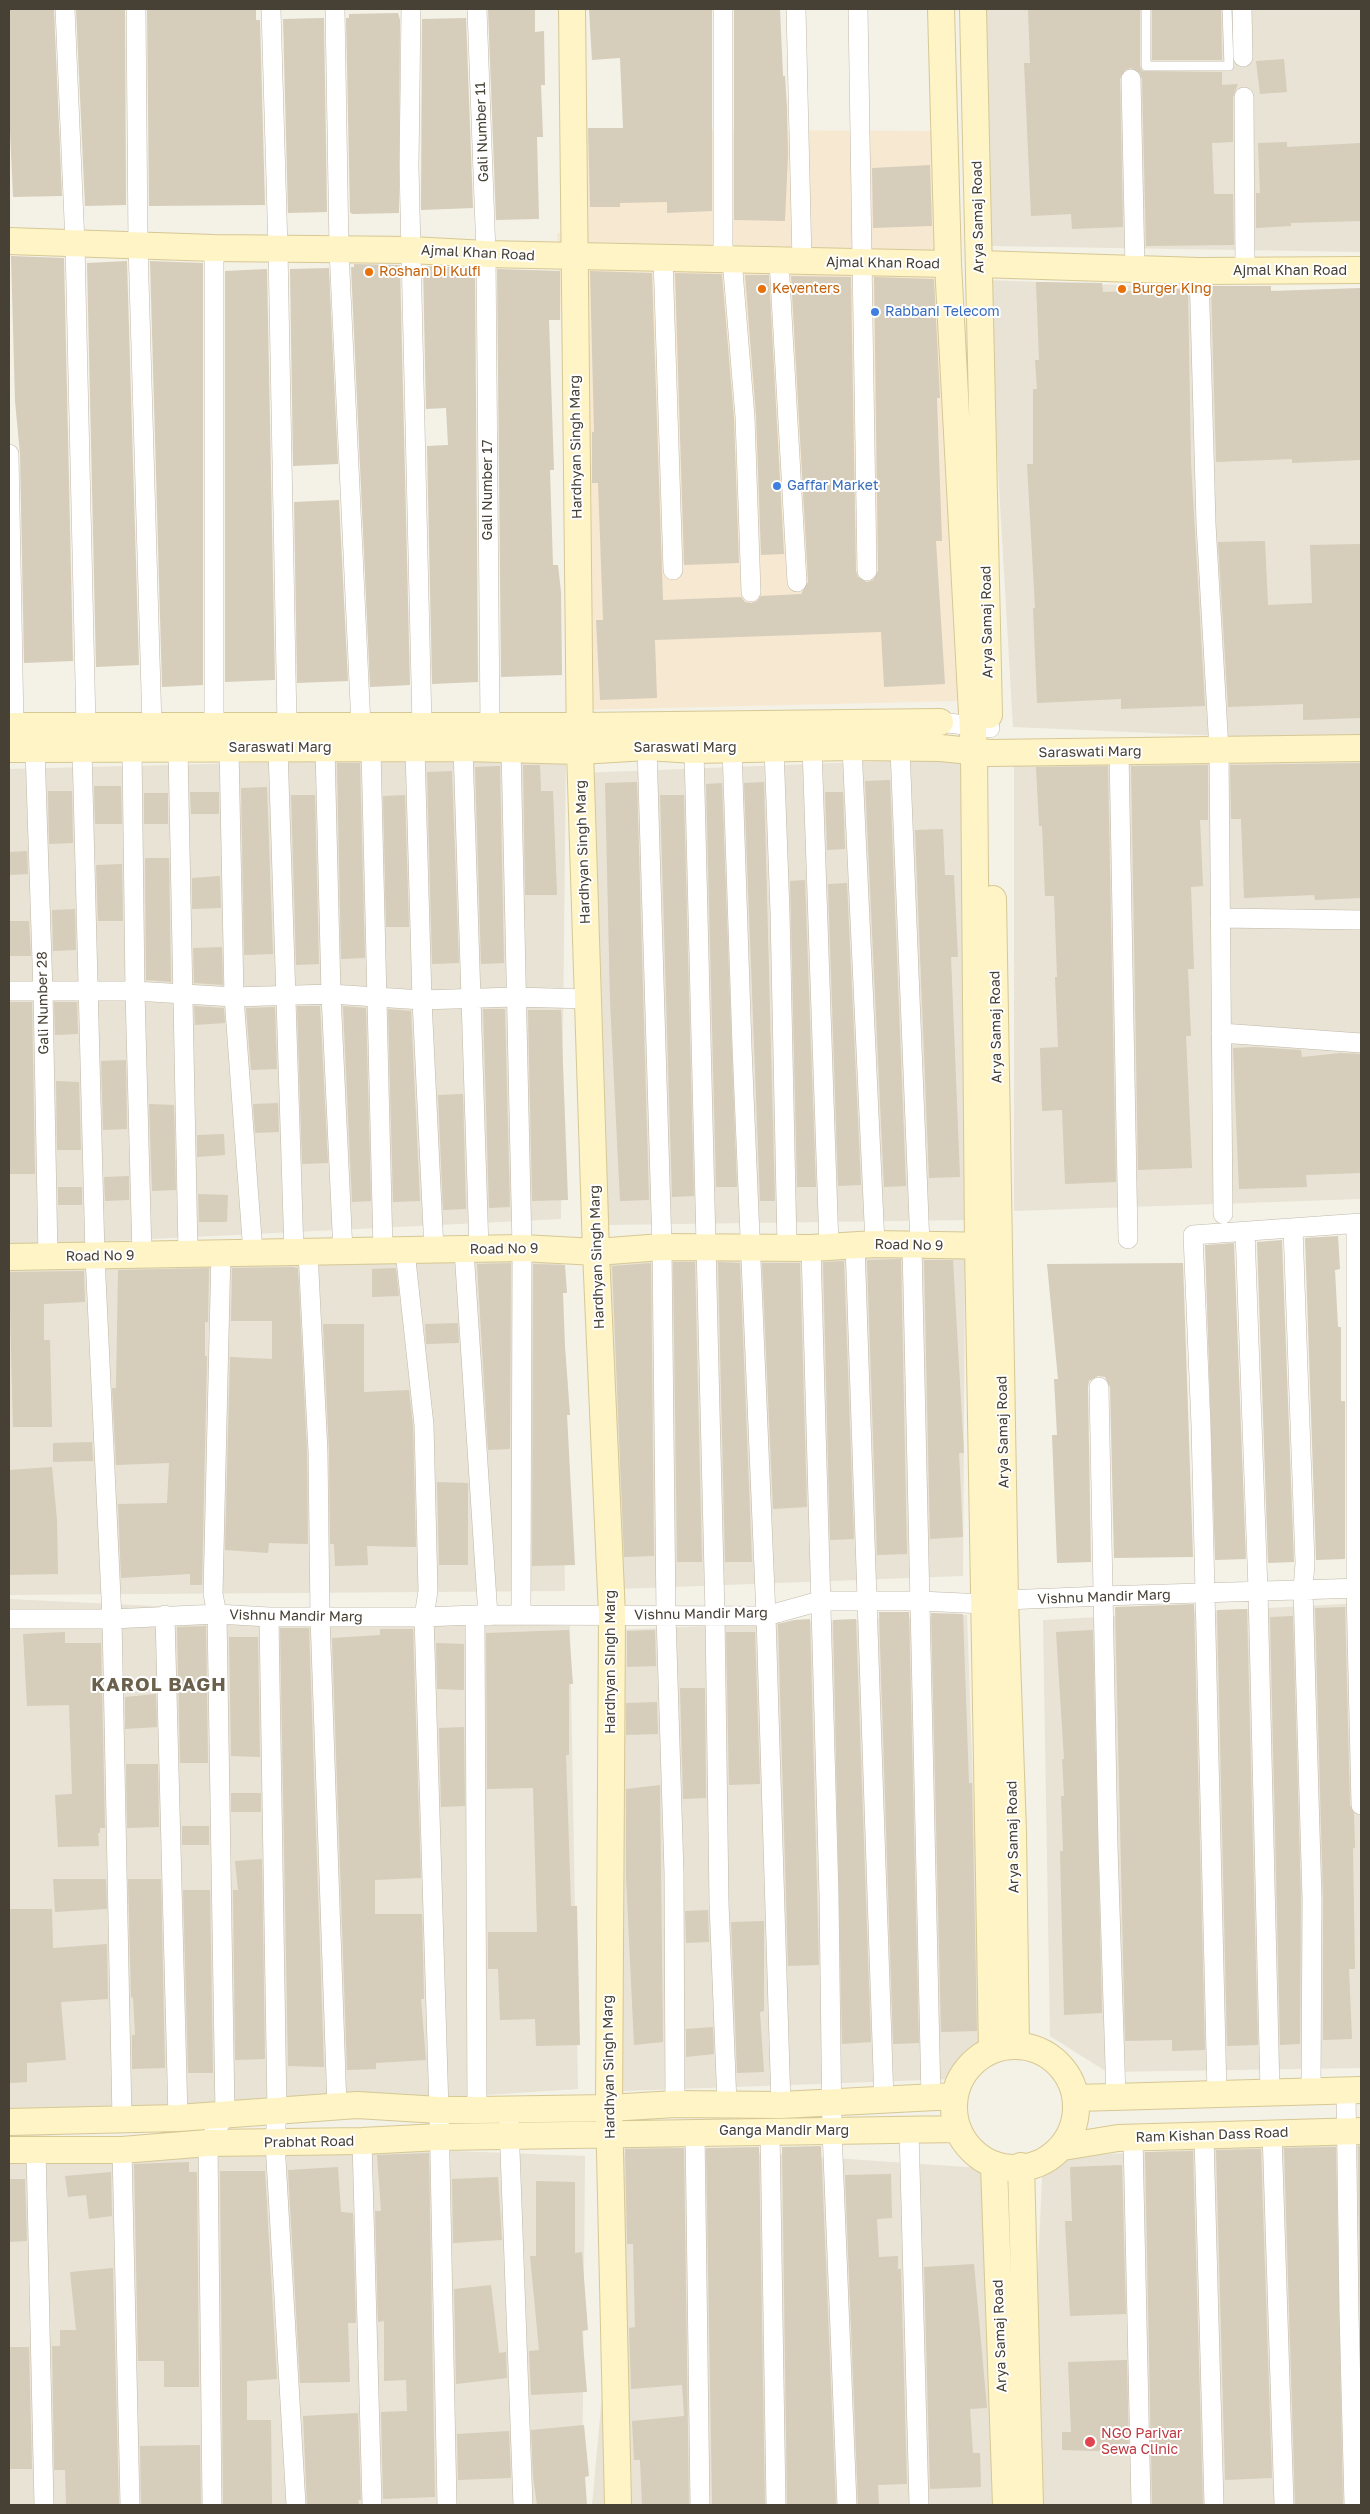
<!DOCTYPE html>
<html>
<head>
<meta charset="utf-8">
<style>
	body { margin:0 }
	#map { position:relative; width:1370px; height:2514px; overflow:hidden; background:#f4f1e7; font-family:"Golos Text",sans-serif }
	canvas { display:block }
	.frame { position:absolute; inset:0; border:10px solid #474135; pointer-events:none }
</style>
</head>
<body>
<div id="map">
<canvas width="1370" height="2514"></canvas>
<div class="frame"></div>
</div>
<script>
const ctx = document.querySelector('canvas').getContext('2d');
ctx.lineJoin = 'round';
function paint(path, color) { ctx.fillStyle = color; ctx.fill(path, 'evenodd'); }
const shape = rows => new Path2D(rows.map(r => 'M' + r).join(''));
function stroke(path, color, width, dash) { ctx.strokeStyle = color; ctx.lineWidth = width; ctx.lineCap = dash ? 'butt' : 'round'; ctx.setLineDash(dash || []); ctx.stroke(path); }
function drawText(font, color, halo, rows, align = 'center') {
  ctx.font = font + ' "Golos Text",sans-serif'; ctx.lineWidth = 4; ctx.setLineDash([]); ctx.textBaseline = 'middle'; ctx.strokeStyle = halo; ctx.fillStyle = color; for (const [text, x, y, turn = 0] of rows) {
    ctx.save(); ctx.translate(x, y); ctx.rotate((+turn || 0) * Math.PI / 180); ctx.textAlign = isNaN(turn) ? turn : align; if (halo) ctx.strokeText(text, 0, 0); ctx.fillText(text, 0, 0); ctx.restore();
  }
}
paint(shape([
	[986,9,1361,9,1361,252,991,246],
	[987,280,1359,294,1361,322,1361,742,1013,727],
	[1361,744,1361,1199,1014,1211,1014,754],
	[566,755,561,1219,9,1246,9,769],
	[963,758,967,1220,605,1225,581,773],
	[9,1251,562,1261,565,1591,9,1595],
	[965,1255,963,1576,619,1589,602,1260],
	[9,1599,570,1626,578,2089,9,2126],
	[1361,1603,1361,2068,1107,2072,1050,2036,1043,1620],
	[967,1615,982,2040,953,2079,623,2091,614,1630],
	[9,2134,585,2156,582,2505,9,2505],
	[1361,2142,1361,2505,1027,2505,1043,2157],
	[625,2144,981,2168,1011,2505,592,2505]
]), '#e8e3d4');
paint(shape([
	[570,129,938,131,959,701,578,710,557,233,572,234]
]), '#f7e9d1');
paint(shape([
	[9,9,54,9,62,196,13,197,9,108],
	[76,9,125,9,126,205,85,206],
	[147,9,256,9,256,20,260,20,265,205,149,206],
	[488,9,535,9,535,32,544,31,545,85,541,85,543,137,537,137,539,219,496,220],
	[589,9,712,9,712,211,667,213,667,202,620,203,620,207,590,207,588,128,623,128,620,58,592,60],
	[734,9,780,9,783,76,785,76,787,107,788,155,785,221,734,220],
	[1028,9,1140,9,1140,66,1142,71,1222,72,1222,85,1238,84,1233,97,1233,142,1212,143,1214,194,1233,194,1234,245,1146,246,1142,79,1140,73,1131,68,1125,70,1120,79,1123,227,1072,229,1071,214,1031,216,1024,63,1030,63],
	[1152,9,1221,9,1222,60,1152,60],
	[398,13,400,20,399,213,352,214,350,212,346,18,349,18,349,14],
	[324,18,327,212,288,213,283,19],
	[466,18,473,208,421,210,422,19],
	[1284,59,1287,92,1260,94,1256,61],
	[1287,142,1287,147,1361,143,1361,221,1291,223,1291,226,1256,228,1256,193,1260,193,1258,143],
	[930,165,932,226,873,228,872,168],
	[11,256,64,258,73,661,24,663,20,454,15,401],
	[127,261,139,665,96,667,87,263],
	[150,261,203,263,203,685,162,687],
	[354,264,400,265,410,685,370,687,351,267,354,267],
	[423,266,475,268,478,682,432,684,427,446,448,445,446,408,426,409],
	[329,268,338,464,293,466,290,269],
	[267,269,275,680,225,682,225,271],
	[497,269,560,271,560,320,549,320,554,470,550,470,553,565,558,565,561,592,562,675,501,677],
	[590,271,652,273,663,600,741,597,745,602,751,603,757,601,761,596,801,594,808,582,791,276,851,277,856,571,858,577,867,582,873,580,878,571,874,277,934,279,940,398,937,398,942,541,936,541,945,684,884,687,881,632,655,640,657,698,600,700,596,620,603,620,598,483,592,483,592,432,594,432],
	[675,273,722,274,734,418,739,563,684,565],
	[745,275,769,275,784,554,761,555,756,416],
	[1036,282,1102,283,1103,292,1188,289,1191,463,1205,706,1121,709,1121,699,1037,703,1033,608,1035,608,1027,464,1033,464,1033,389,1037,389,1035,360,1039,360],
	[1211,286,1271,286,1271,291,1361,288,1361,460,1292,463,1292,459,1216,462],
	[339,500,348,681,297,683,294,502],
	[1265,541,1268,605,1312,603,1310,545,1361,544,1361,718,1303,720,1303,704,1228,707,1218,542],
	[337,763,360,763,365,958,341,959],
	[1361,763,1361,898,1315,900,1314,895,1244,898,1241,819,1231,819,1230,765],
	[523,765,540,765,541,791,553,791,557,895,525,895],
	[1208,765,1208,820,1200,820,1203,886,1191,887,1194,969,1188,969,1191,1036,1186,1036,1192,1168,1138,1170,1131,766],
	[500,766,504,963,481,964,475,767],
	[1108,766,1116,1182,1065,1184,1062,1110,1042,1111,1040,1048,1058,1047,1055,977,1057,977,1054,896,1045,896,1042,826,1039,826,1036,767],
	[452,771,459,963,432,964,427,772],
	[890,780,906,1186,884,1187,865,781],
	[637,782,649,1200,620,1201,610,1001,605,783],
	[764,782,775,1201,760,1201,744,783],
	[722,783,737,1187,716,1187,706,784],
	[94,786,121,786,122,824,95,824],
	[267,787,273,954,244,955,241,788],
	[48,791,72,791,73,843,49,844],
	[190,792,219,792,219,814,191,814],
	[825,792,843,792,845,849,827,850],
	[144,793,168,793,168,824,144,824],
	[291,795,315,795,319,964,296,965],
	[405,795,409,927,386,927,383,796],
	[660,795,684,795,694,1196,672,1197],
	[943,829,945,875,954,875,958,957,951,957,960,1177,929,1178,915,830],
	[27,851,28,874,9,875,9,852],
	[145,858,169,858,171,982,146,980],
	[122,864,123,921,98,921,96,865],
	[220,876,221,908,192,909,192,878],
	[805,880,816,1187,797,1187,790,881],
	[847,883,861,1185,838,1186,828,884],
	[75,909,76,950,53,951,52,910],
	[9,921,29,921,31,956,9,956],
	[222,947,223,985,194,983,193,948],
	[9,1002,32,1002,35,1174,9,1174],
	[54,1002,77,1002,78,1034,55,1035],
	[194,1006,224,1008,225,1023,195,1025],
	[297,1006,320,1006,328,1163,302,1164],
	[343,1006,366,1008,371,1201,352,1202],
	[275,1007,277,1069,251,1070,246,1008],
	[388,1009,411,1011,420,1201,393,1202],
	[483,1009,505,1009,510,1207,489,1208],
	[528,1010,561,1010,568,1200,532,1201],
	[1254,1047,1301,1050,1302,1057,1341,1053,1361,1054,1361,1173,1306,1175,1307,1187,1239,1189,1233,1048],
	[126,1060,127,1129,103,1130,101,1061],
	[56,1081,79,1082,81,1150,57,1150],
	[463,1094,466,1209,443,1210,438,1095],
	[278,1103,279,1132,255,1133,253,1104],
	[149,1104,174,1105,176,1190,152,1191],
	[224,1134,225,1155,197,1157,197,1135],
	[129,1176,129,1200,105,1201,104,1177],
	[58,1187,82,1187,82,1205,58,1205],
	[198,1194,228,1195,227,1222,199,1222],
	[1338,1236,1340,1269,1335,1270,1338,1327,1341,1327,1341,1401,1345,1401,1345,1559,1316,1560,1305,1238],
	[1282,1240,1294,1562,1268,1563,1257,1242],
	[1234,1243,1246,1559,1215,1560,1205,1245],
	[901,1259,907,1554,877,1555,867,1260],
	[924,1260,953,1260,964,1453,959,1453,963,1537,930,1539],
	[844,1261,854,1539,830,1540,823,1262],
	[673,1262,695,1262,702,1562,677,1562],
	[718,1262,740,1263,752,1562,725,1562],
	[511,1263,510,1449,488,1450,477,1264],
	[651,1263,654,1556,624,1557,612,1266],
	[762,1263,800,1263,807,1507,773,1509],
	[1183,1263,1193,1557,1114,1558,1110,1387,1105,1377,1098,1376,1089,1381,1088,1387,1091,1562,1057,1563,1052,1435,1057,1435,1054,1379,1058,1379,1047,1264],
	[533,1264,565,1265,567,1293,563,1293,565,1346,570,1415,567,1415,575,1565,532,1566],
	[293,1267,298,1268,307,1452,308,1544,269,1543,268,1553,225,1550,230,1357,272,1359,272,1321,231,1321,232,1268],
	[209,1268,208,1322,205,1322,205,1356,207,1356,202,1585,190,1585,190,1574,121,1578,118,1504,167,1503,169,1463,116,1465,112,1388,116,1388,118,1270],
	[396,1268,399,1296,372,1297,372,1269],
	[84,1271,85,1302,44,1304,44,1340,50,1340,52,1427,13,1427,9,1272],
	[458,1323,459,1343,426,1344,425,1324],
	[323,1324,364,1324,364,1392,409,1390,413,1426,416,1547,367,1546,368,1565,335,1566,334,1544,330,1544,329,1451],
	[92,1442,93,1461,53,1462,53,1443],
	[52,1467,57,1520,58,1574,9,1575,9,1470],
	[437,1482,468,1483,468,1565,439,1565],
	[1194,1604,1205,2050,1172,2051,1172,2040,1125,2041,1115,1607],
	[1345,1607,1350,1805,1354,1813,1355,1848,1353,1848,1355,1969,1349,1969,1352,2039,1323,2040,1323,1899,1315,1608],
	[1247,1609,1258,2045,1227,2046,1217,1610],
	[879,1612,909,1612,919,2043,893,2044],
	[931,1613,963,1614,969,1783,972,1783,977,2031,941,2032],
	[1293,1616,1301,1899,1300,2044,1280,2045,1270,1617],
	[810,1619,819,1965,788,1966,778,1624,794,1620],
	[856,1619,871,2042,842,2044,833,1620],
	[206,1626,208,1763,180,1763,177,1627],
	[280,1628,309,1628,324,2067,288,2066],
	[380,1629,413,1629,421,1878,375,1880,375,1914,422,1914,424,1999,421,1999,426,2060,376,2063,376,2069,347,2070,332,1638,380,1635],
	[569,1630,573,1684,569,1684,569,1755,566,1755,571,1906,577,1906,580,2045,536,2046,535,2019,500,2020,498,1969,488,1969,488,1932,537,1932,533,1788,487,1789,486,1633],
	[655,1630,656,1666,627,1667,627,1631],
	[1093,1630,1102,2013,1064,2015,1060,1851,1063,1851,1061,1796,1064,1796,1062,1759,1064,1759,1056,1632],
	[65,1632,65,1643,101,1643,105,1828,100,1828,100,1833,98,1833,99,1846,58,1847,55,1795,72,1794,69,1705,27,1706,23,1634],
	[726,1632,755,1632,760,1784,729,1785],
	[229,1637,258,1637,260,1757,231,1756],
	[436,1643,464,1644,464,1690,437,1689],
	[680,1688,705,1688,706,1798,683,1799],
	[156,1694,157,1727,125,1729,125,1697],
	[657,1702,658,1734,626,1735,626,1703],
	[464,1727,465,1806,441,1807,439,1728],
	[126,1764,158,1764,159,1827,127,1828],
	[660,1785,663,2042,634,2045,626,1877,626,1789],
	[231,1793,261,1793,261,1812,231,1812],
	[182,1826,209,1826,209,1845,182,1845],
	[262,1859,265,2059,235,2060,233,1890,238,1890,235,1861],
	[53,1879,106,1879,107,1909,55,1912],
	[128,1879,161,1879,165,2068,132,2069,132,2035,135,2035,133,1997,131,1998],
	[183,1890,210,1890,213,2073,188,2073],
	[9,1909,52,1909,53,1948,107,1944,108,1999,61,2002,66,2060,27,2063,27,2082,10,2083],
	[708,1910,709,1942,686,1943,685,1911],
	[764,1921,764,2011,760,2012,764,2072,737,2073,731,1922],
	[713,2027,714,2054,686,2057,686,2029],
	[821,2146,836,2505,787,2505,782,2147],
	[1358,2146,1361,2146,1361,2351,1360,2313],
	[759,2147,765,2505,712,2505,706,2148],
	[1336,2147,1343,2505,1295,2505,1284,2148],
	[684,2148,689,2505,642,2505,640,2460,634,2460,632,2421,684,2416,682,2385,631,2389,629,2328,635,2327,633,2244,627,2244,625,2149],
	[1261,2149,1272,2478,1225,2480,1216,2150],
	[1193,2151,1203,2505,1152,2505,1145,2152],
	[429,2153,435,2497,383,2499,381,2412,407,2411,406,2380,384,2381,384,2321,378,2322,375,2211,381,2211,377,2155],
	[189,2162,189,2172,197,2172,199,2387,164,2387,164,2361,138,2361,134,2164],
	[1122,2165,1126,2314,1070,2316,1065,2221,1072,2221,1070,2167],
	[338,2167,341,2212,353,2213,356,2323,348,2323,350,2382,300,2383,288,2170],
	[220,2171,265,2171,277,2379,247,2381,247,2420,271,2420,272,2505,223,2505],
	[111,2172,112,2216,89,2219,86,2195,68,2197,65,2176],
	[891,2174,892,2218,877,2219,879,2257,898,2256,898,2269,901,2269,907,2484,878,2485,879,2505,858,2505,845,2175],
	[498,2177,502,2240,453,2243,452,2179],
	[9,2179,25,2179,27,2241,9,2242],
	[536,2181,575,2182,575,2253,582,2252,588,2330,582,2331,587,2392,531,2395,529,2351,539,2350,530,2256,536,2256],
	[974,2264,987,2408,970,2409,973,2453,980,2453,981,2487,930,2489,924,2267],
	[113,2268,119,2505,66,2505,65,2470,54,2470,52,2346,60,2346,60,2330,76,2330,70,2272],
	[491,2285,499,2353,506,2352,507,2378,456,2384,454,2289],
	[9,2347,29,2347,32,2469,9,2469],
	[1127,2360,1129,2452,1062,2450,1062,2432,1071,2432,1068,2362],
	[358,2413,361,2500,358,2500,359,2505,307,2505,303,2416],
	[584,2425,589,2476,585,2477,587,2505,537,2505,533,2477,531,2430],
	[509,2431,511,2478,458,2480,457,2434],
	[200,2445,201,2505,141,2505,140,2446]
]), '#d6cdbb');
const lane = shape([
	[1146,9,1146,66,1229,66,1227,9]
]);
const street = shape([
	[65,9,75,244,86,726],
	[136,9,138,245,152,726],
	[271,9,278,249,287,725,278,748,294,1252],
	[335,9,339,250,361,726],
	[411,9,409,166,422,726],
	[477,9,486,254,490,726],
	[723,9,723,259],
	[796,9,802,261],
	[858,9,867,571],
	[1242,9,1243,57],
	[1131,79,1135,269],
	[1244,97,1245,271],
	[663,258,673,570],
	[732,259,745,417,751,592],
	[779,261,797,582],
	[1199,271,1206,524,1219,750,1223,1214],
	[9,454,14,727],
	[940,722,990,728],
	[214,726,214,248],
	[647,747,662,1247,666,1615,674,1873,675,2104],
	[812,747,829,1246],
	[852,747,875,1244],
	[178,748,188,1252],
	[229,748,234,997,253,1253],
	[325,748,331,994,343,1252],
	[463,748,479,1249],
	[732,748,742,1047,766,1616,781,2105],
	[774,748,780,912,787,1246],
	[35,749,43,992,48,1257],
	[82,749,95,1256,112,1619,122,2120],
	[415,749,422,1000,434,1250],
	[511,749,522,1248,521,1614],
	[900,749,920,1245],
	[132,750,135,991,142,1256],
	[371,750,383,1251],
	[694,750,715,1615,719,1903,727,2104],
	[1119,751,1128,1239],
	[1220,918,1361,920],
	[9,991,135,991,234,997,331,994,422,1000,514,997,588,999],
	[1221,1033,1361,1043],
	[1356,1223,1356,1588,1361,1805],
	[1293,1228,1305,1563,1303,1589,1312,1899,1311,2091],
	[1245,1231,1258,1590,1270,2091],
	[855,1244,884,2101],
	[912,1245,931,2098],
	[811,1248,829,1895,832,2130,847,2505],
	[464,1250,488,1616],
	[405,1251,424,1425,428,1591,424,1617,439,2110,447,2505],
	[308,1252,318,1452,320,1617,337,2107],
	[1099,1387,1108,1846,1116,2097],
	[165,1615,178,2118],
	[475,1615,477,2110],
	[269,1617,277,2111,275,2142,296,2505],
	[9,1619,112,1619,217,1614,269,1617,424,1617,475,1615,766,1616,820,1601,920,1601,985,1604,1005,1600,1103,1596,1361,1588],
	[1346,2090,1349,2313,1354,2505],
	[1217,2094,1201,1425,1193,1235,1361,1223],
	[509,2123,523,2505],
	[770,2130,776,2505],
	[909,2130,919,2505],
	[695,2131,700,2505],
	[1272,2132,1284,2505],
	[1204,2136,1214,2505],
	[1133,2138,1141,2505],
	[362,2141,372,2505],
	[36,2150,44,2505],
	[122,2150,130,2505],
	[212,2505,208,2143,225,2115,217,1614,213,1594,221,1251]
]);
const secondary = shape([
	[572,9,580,751,596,1252,612,1615,609,2108,618,2505],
	[941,9,948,264,974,751,978,1246,992,2050],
	[973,9,989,715],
	[9,241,214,248,411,250,486,254,948,264],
	[979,264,1199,271,1361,270],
	[9,726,580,726,940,722],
	[9,749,463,748,580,751,647,747,694,750,852,747,941,748,990,753,1361,748],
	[993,899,1005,1600,1013,1832,1016,2046],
	[9,1257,522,1248,596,1252,662,1247,811,1248,875,1244,997,1246],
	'954 2107a61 61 0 1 1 122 0a61 61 0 1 1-122 0Z',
	[1076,2098,1361,2090],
	[9,2122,178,2118,357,2105,439,2110,477,2110,609,2108,675,2104,781,2105,955,2096],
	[1063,2147,1118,2138,1361,2131],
	[9,2150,122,2150,208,2143,362,2141,439,2137,958,2129],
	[994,2166,1006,2505],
	[1021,2166,1030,2505]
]);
stroke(lane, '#c0b9a9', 10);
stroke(street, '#c0b9a9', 20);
stroke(secondary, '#d6c895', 28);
stroke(lane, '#fff', 9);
stroke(street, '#fff', 19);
stroke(secondary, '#fff4c5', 26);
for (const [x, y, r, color] of [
	[369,272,5,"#e8710a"],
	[762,289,5,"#e8710a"],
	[1122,289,5,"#e8710a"],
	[875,312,5,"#3f7fe0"],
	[777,486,5,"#3f7fe0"],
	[1090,2442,6,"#e0444e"]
]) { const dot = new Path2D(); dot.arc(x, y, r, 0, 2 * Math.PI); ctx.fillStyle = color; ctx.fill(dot); stroke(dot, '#fff', 2); }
drawText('14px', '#474135', '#fff', [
	["Gali Number 11",482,132,-92],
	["Arya Samaj Road",978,217,-91],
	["Ajmal Khan Road",478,253,3],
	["Ajmal Khan Road",883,263,1],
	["Ajmal Khan Road",1290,271],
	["Hardhyan Singh Marg",576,447,-91],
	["Gali Number 17",488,490,-90],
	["Arya Samaj Road",987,622,-91],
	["Saraswati Marg",280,748],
	["Saraswati Marg",685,748],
	["Saraswati Marg",1090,752,-1],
	["Hardhyan Singh Marg",583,852,-92],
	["Gali Number 28",43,1003,-91],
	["Arya Samaj Road",996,1027,-91],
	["Road No 9",909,1245,1],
	["Road No 9",504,1249,-1],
	["Road No 9",100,1256,-1],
	["Hardhyan Singh Marg",597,1257,-92],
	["Arya Samaj Road",1003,1432,-91],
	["Vishnu Mandir Marg",1104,1597,-2],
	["Vishnu Mandir Marg",701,1614,-1],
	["Vishnu Mandir Marg",296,1616,1],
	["Hardhyan Singh Marg",611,1662,-90],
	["Arya Samaj Road",1013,1837,-91],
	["Hardhyan Singh Marg",609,2067,-91],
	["Ganga Mandir Marg",784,2131],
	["Ram Kishan Dass Road",1212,2135,-2],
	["Prabhat Road",309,2142,-1],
	["Arya Samaj Road",1000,2336,-92]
]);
drawText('14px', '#c56008', '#fff', [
	["Roshan Di Kulfi",379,272],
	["Keventers",772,289],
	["Burger King",1132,289]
], 'left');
drawText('14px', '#366cbe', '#fff', [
	["Rabbani Telecom",885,312],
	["Gaffar Market",787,486]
], 'left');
drawText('14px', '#be3a42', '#fff', [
	["NGO Parivar",1101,2434],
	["Sewa Clinic",1101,2450]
], 'left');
ctx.letterSpacing = '1px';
drawText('bold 19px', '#6a604c', '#fff', [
	["KAROL BAGH",159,1685]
]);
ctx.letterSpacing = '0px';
</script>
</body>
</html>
